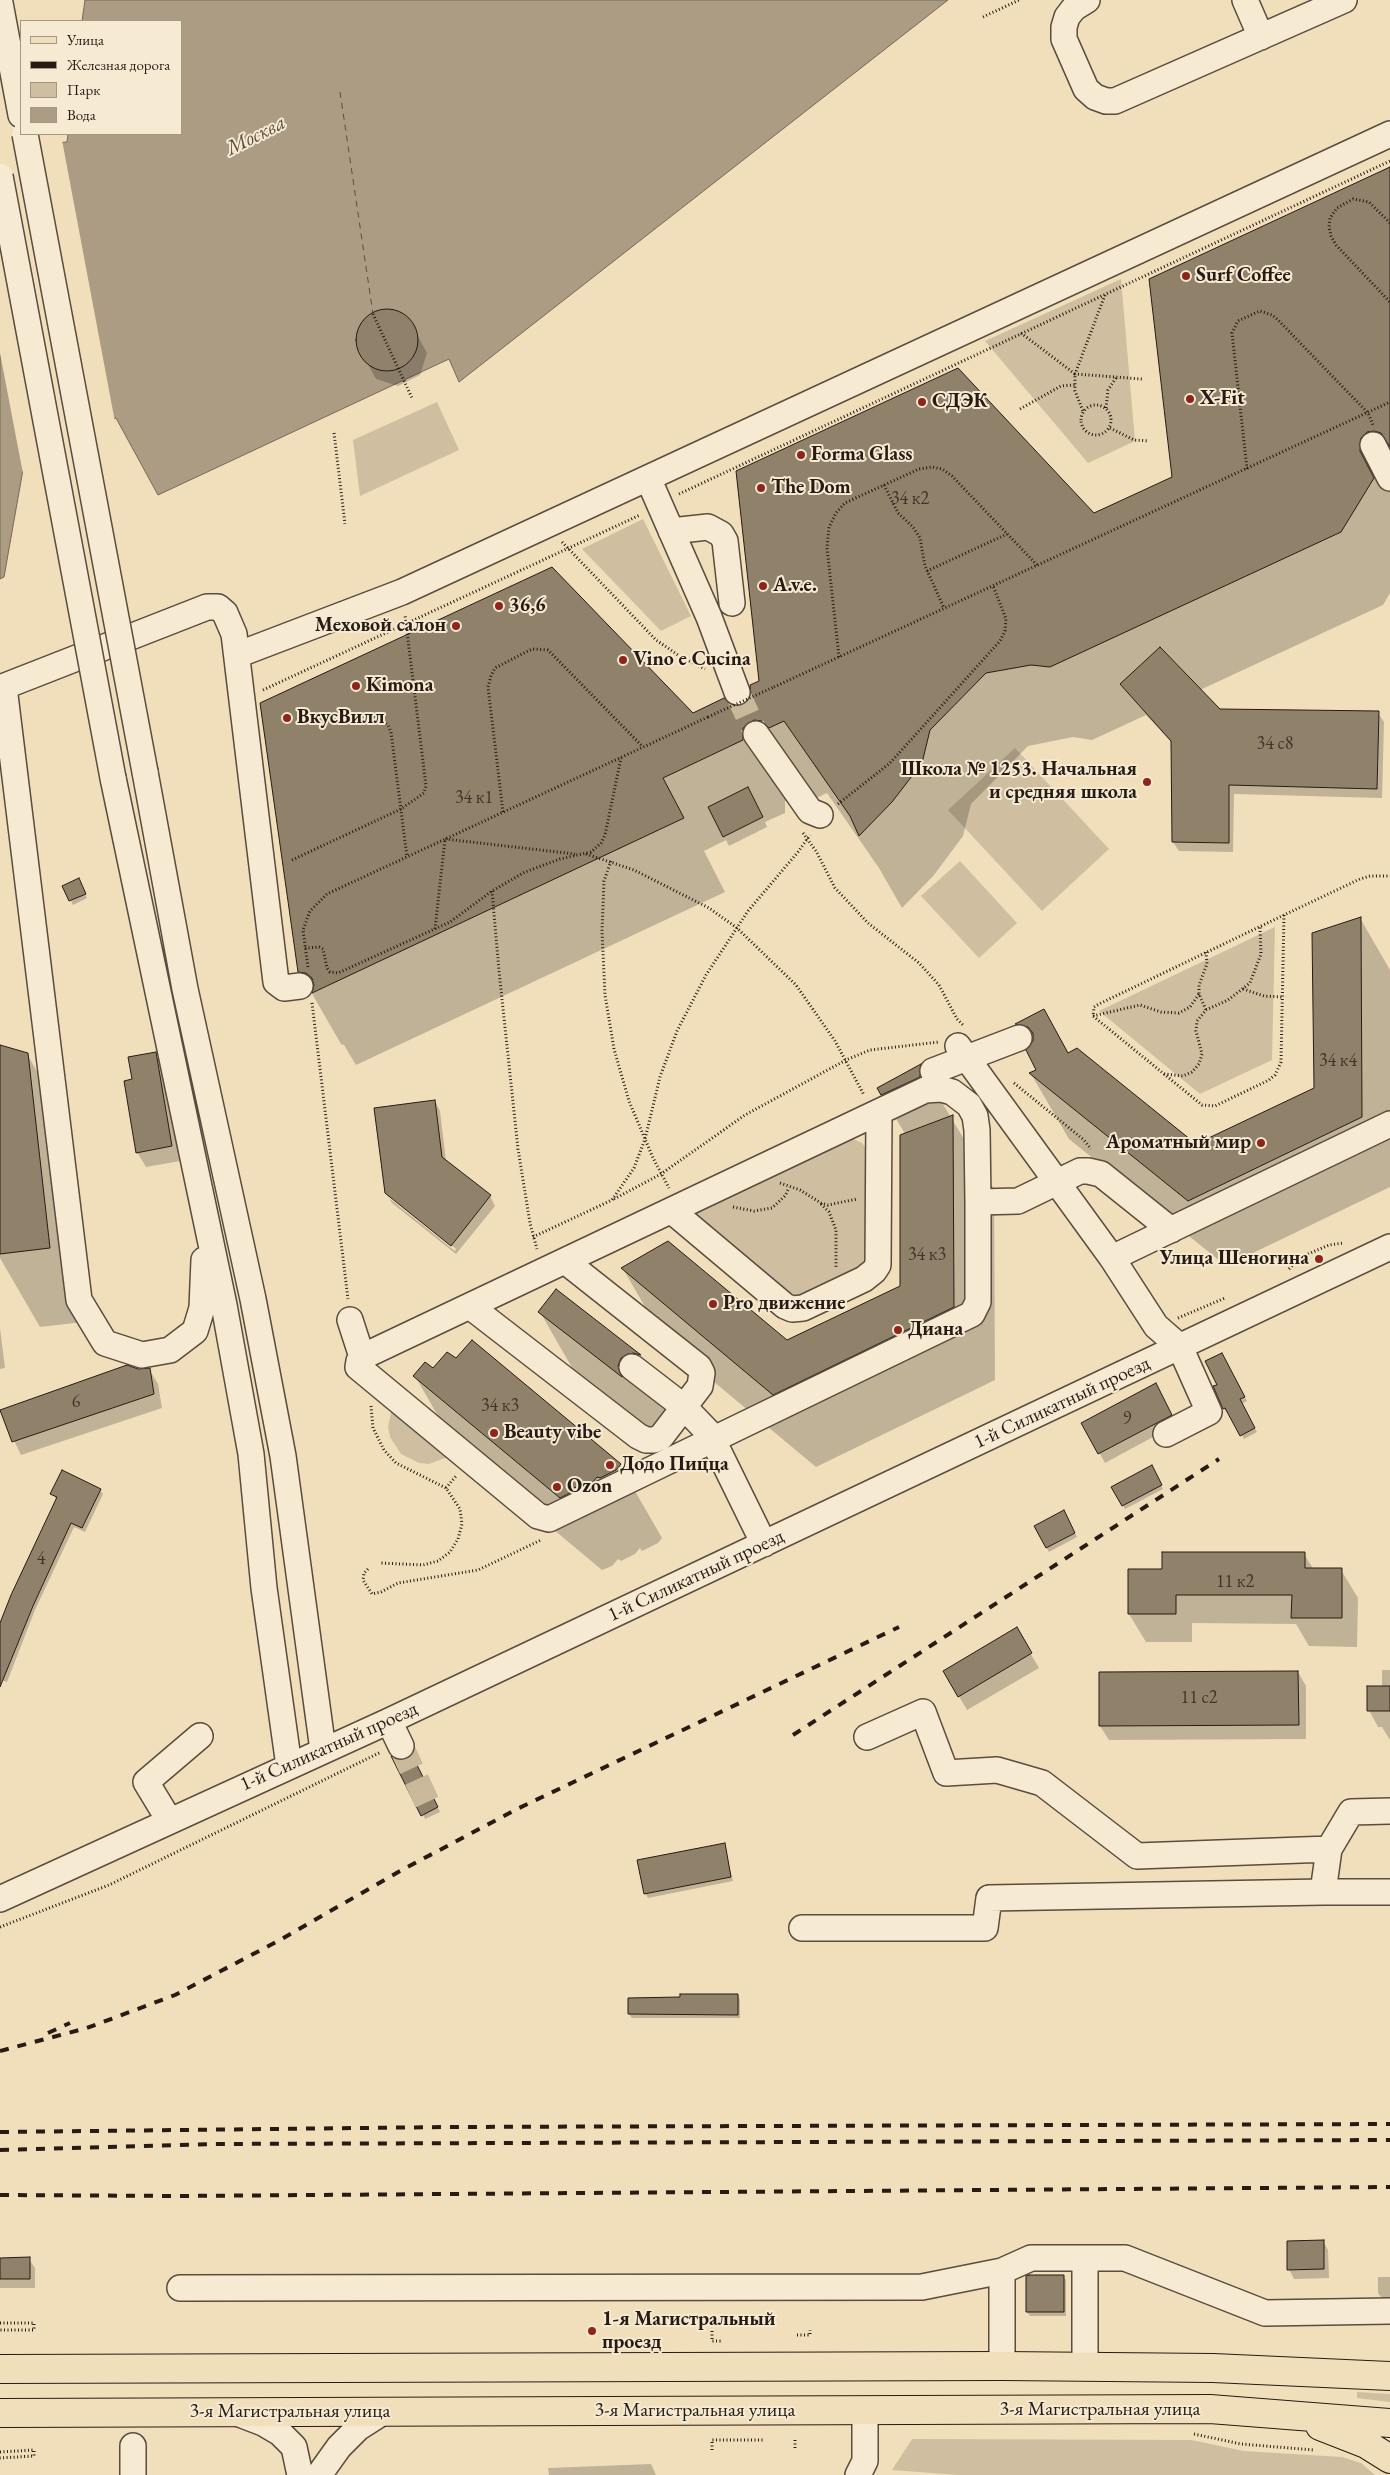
<!DOCTYPE html>
<html>
<head>
<meta charset="utf-8">
<style>
	body { margin:0 }
	#map { position:relative; width:1390px; height:2475px; overflow:hidden; background:#f1dfbc; font-family:"EB Garamond",serif }
	canvas { display:block }
	.legend { position:absolute; left:20px; top:20px; width:162px; height:115px; box-sizing:border-box; background:#f6ead3; border:1px solid #a39787; margin:0; padding:6px 9px; list-style:none; font-size:15px; color:#271b14 }
	.legend li { display:flex; align-items:center; gap:10px; height:25px }
	.legend b { width:25px; border:1px solid #a39787 }
</style>
</head>
<body>
<div id="map">
<canvas width="1390" height="2475"></canvas>
<ul class="legend">
<li><b style="height:6px;background:#f1dfbc"></b>Улица</li>
<li><b style="height:6px;background:#271b14"></b>Железная дорога</li>
<li><b style="height:14px;background:#cfbe9f"></b>Парк</li>
<li><b style="height:14px;background:#ac9c83"></b>Вода</li>
</ul>
</div>
<script>
const ctx = document.querySelector('canvas').getContext('2d');
ctx.lineJoin = 'round';
function paint(path, color) { ctx.fillStyle = color; ctx.fill(path, 'evenodd'); }
const shape = rows => new Path2D(rows.map(r => 'M' + r).join(''));
function stroke(path, color, width, dash) { ctx.strokeStyle = color; ctx.lineWidth = width; ctx.lineCap = dash ? 'butt' : 'round'; ctx.setLineDash(dash || []); ctx.stroke(path); }
function drawText(font, color, halo, rows, align = 'center') {
  ctx.font = font + ' "EB Garamond",serif'; ctx.lineWidth = 4; ctx.setLineDash([]); ctx.textBaseline = 'middle'; ctx.strokeStyle = halo; ctx.fillStyle = color; for (const [text, x, y, turn = 0] of rows) {
    ctx.save(); ctx.translate(x, y); ctx.rotate((+turn || 0) * Math.PI / 180); ctx.textAlign = isNaN(turn) ? turn : align; if (halo) ctx.strokeText(text, 0, 0); ctx.fillText(text, 0, 0); ctx.restore();
  }
}
paint(shape([
	[1121,279,1135,441,1088,463,985,341],
	[437,402,459,450,360,496,353,440],
	[643,519,691,616,661,631,582,549],
	[1015,748,1109,849,1042,911,948,810],
	[960,861,1017,923,979,958,921,896],
	[1275,927,1272,1060,1200,1094,1099,1011],
	[851,1138,862,1143,866,1148,867,1264,795,1299,690,1211],
	[392,1408,450,1456,429,1464,419,1463,401,1454,390,1437,388,1427],
	[1357,2392,1390,2394,1390,2402,1357,2398],
	[912,2439,1191,2440,1244,2451,1342,2457,1361,2463,1375,2475,958,2475,892,2470]
]), '#cfbe9f');
const water = shape([
	[85,0,948,0,459,382,449,359,158,495,116,418,27,447,4,577,0,579,0,148,67,142,68,134,181,134,181,21,82,21,85,0]
]);
paint(water, '#ac9c83');
stroke(water, '#776857', 1);
paint(shape([
	[62,140,115,422,29,449,24,479,0,353,0,146]
]), '#f1dfbc');
paint(shape([
	[1390,168,1390,593,1383,605,1200,690,1220,711,1378,713,1384,722,1382,798,1234,794,1233,852,1179,851,1173,842,1173,744,1146,715,1092,740,1073,737,1028,746,971,804,963,836,934,875,902,908,879,868,827,793,812,800,797,792,785,801,785,813,765,822,767,827,729,846,726,840,704,851,725,892,356,1065,344,1045,341,1044,299,971,693,715,743,706,1093,514,1173,478],
	[385,309,407,316,427,353,420,375,398,386,376,379,356,342,363,320],
	[80,884,87,898,73,905,64,886],
	[1360,918,1390,970,1390,1187,1226,1266,1069,1139,1031,1074,1038,1070,1030,1047,1017,1025,1044,1011,1069,1054,1196,1146,1315,1089],
	[0,1046,27,1054,69,1127,92,1321,40,1327,0,1258],
	[155,1054,163,1068,180,1161,146,1167,137,1152,133,1080],
	[920,1066,994,1189,995,1380,816,1467,665,1341,623,1269,787,1341,902,1286,905,1134,878,1088],
	[435,1101,440,1111,446,1161,490,1196,495,1206,456,1254,392,1203,389,1198,455,1251,456,1249,389,1195,389,1198,386,1193],
	[556,1291,640,1356,681,1427,659,1439,582,1385,540,1312],
	[0,1328,5,1368,0,1369],
	[472,1341,620,1465,662,1538,658,1543,642,1551,640,1548,635,1554,621,1561,618,1559,612,1566,602,1570,457,1449,415,1376,456,1360],
	[1222,1355,1247,1401,1242,1404,1257,1432,1244,1439,1229,1411,1226,1412,1224,1408,1218,1385],
	[127,1367,138,1370,149,1369,158,1384,162,1408,21,1455,0,1411],
	[1160,1394,1177,1424,1105,1463,1083,1423],
	[1151,1467,1163,1489,1125,1509,1113,1487],
	[100,1490,103,1494,85,1532,74,1527,35,1610,7,1682,0,1680,0,1627,57,1500,52,1494],
	[1063,1512,1077,1537,1049,1552,1035,1526],
	[1304,1554,1314,1570,1341,1570,1358,1598,1357,1647,1309,1646,1296,1624,1192,1623,1192,1642,1146,1642,1129,1614,1163,1570],
	[1016,1629,1039,1668,967,1710,944,1671],
	[1382,1670,1390,1670,1390,1740,1382,1727,1378,1727,1369,1710,1382,1688],
	[1298,1672,1306,1686,1306,1739,1109,1740,1100,1726],
	[414,1760,440,1812,425,1819,400,1762],
	[724,1845,733,1881,648,1898,645,1893],
	[738,1995,740,2000,740,2018,632,2018,629,2014,629,1999],
	[1323,2241,1328,2250,1329,2278,1294,2279,1289,2269],
	[0,2259,29,2259,35,2268,35,2288,0,2288],
	[1063,2276,1066,2280,1066,2316,1030,2316,1027,2312],
	[1378,2277,1390,2277,1390,2297,1381,2297,1378,2293],
	[651,2464,656,2475,549,2475,548,2468]
]), '#0003');
stroke(shape([
	[340,92,373,314]
]), '#5c4f40', 1, [6, 5]);
const building = shape([
	[1390,167,1390,447,1381,433,1374,431,1367,432,1361,438,1360,451,1374,478,1341,532,1050,667,1031,665,986,673,930,730,922,763,892,802,859,836,850,816,784,721,769,728,762,721,754,720,743,728,743,740,663,778,684,818,312,993,314,985,312,978,306,973,298,972,260,703,552,567,693,713,724,698,734,706,742,705,751,695,750,685,759,681,736,471,958,368,1094,513,1172,477,1149,279,1390,167],
	'356 340a31 31 0 1 1 62 0a31 31 0 1 1-62 0Z',
	[1160,647,1220,709,1379,711,1377,789,1229,785,1229,843,1172,842,1171,741,1120,684,1160,647],
	[748,787,763,817,723,837,708,807,748,787],
	[79,878,86,894,69,901,62,886,79,878],
	[1361,917,1362,1117,1188,1201,1029,1073,1036,1070,1026,1050,1033,1041,1033,1033,1028,1027,1015,1024,1044,1009,1068,1053,1077,1048,1196,1144,1314,1088,1312,933,1361,917],
	[0,1045,28,1053,50,1248,0,1254,0,1045],
	[156,1052,172,1146,136,1153,124,1081,132,1079,128,1057,156,1052],
	[921,1064,920,1077,881,1095,877,1088,921,1064],
	[435,1100,442,1157,491,1195,451,1246,385,1193,374,1108,435,1100],
	[953,1115,954,1307,773,1395,621,1268,668,1241,787,1340,900,1286,900,1135,953,1115],
	[556,1289,641,1355,633,1353,621,1358,618,1366,622,1377,538,1312,556,1289],
	[472,1340,621,1464,616,1470,600,1478,597,1477,593,1482,578,1489,575,1487,570,1493,560,1498,413,1376,425,1362,433,1368,447,1352,456,1358,472,1340],
	[1222,1353,1245,1397,1240,1399,1255,1428,1240,1436,1225,1408,1223,1409,1213,1386,1217,1385,1205,1361,1222,1353],
	[127,1365,138,1369,150,1368,154,1394,12,1442,0,1410,127,1365],
	[1156,1383,1172,1415,1098,1454,1081,1423,1156,1383],
	[1152,1465,1162,1485,1122,1506,1111,1487,1152,1465],
	[62,1470,101,1489,82,1528,71,1523,33,1606,0,1687,0,1623,11,1595,57,1497,50,1494,62,1470],
	[1064,1510,1075,1533,1046,1548,1034,1526,1064,1510],
	[1162,1552,1305,1552,1305,1568,1342,1568,1342,1618,1291,1618,1292,1595,1176,1595,1176,1614,1128,1614,1128,1569,1162,1569,1162,1552],
	[1017,1627,1032,1653,958,1697,943,1671,1017,1627],
	[1298,1671,1299,1725,1099,1726,1099,1672,1298,1671],
	[1367,1686,1390,1686,1390,1711,1367,1711,1367,1686],
	[412,1755,438,1807,421,1816,391,1756,400,1760,412,1755],
	[725,1843,731,1877,644,1894,637,1860,725,1843],
	[680,1994,738,1994,738,2015,628,2014,628,1998,680,1997,680,1994],
	[1324,2240,1324,2269,1287,2270,1287,2241,1324,2240],
	[30,2257,30,2279,0,2279,0,2258,30,2257],
	[1029,2275,1064,2275,1064,2312,1026,2312,1026,2276,1029,2275]
]);
paint(building, '#90816b');
stroke(building, '#271b14', 1);
stroke(shape([
	[737,692,756,734],
	[401,1746,431,1811]
]), '#c9b89a', 25, [25, 12]);
const minor = shape([
	[1087,0,1074,8,1067,17,1064,27,1064,39,1086,89,1095,97,1106,101,1115,101,1344,0],
	[1245,0,1261,37],
	[0,3,21,115],
	[1373,445,1390,478],
	[648,478,709,617,737,692],
	[671,531,708,527,721,534,725,541,732,603],
	[237,655,402,592,1390,134],
	[4,687,79,1300,105,1343,142,1355,170,1350,195,1331,202,1308,204,1260],
	[0,688,207,607,218,607,225,613,234,634,276,982,284,988,300,986],
	[756,734,810,811,820,815],
	[145,772,185,989,253,1299,283,1456,323,1750],
	[113,778,224,1305,251,1454,264,1588,289,1766],
	[958,1046,1112,1258,1156,1326,1180,1347,1209,1412,1166,1434],
	[933,1071,1019,1038],
	[978,1202,977,1130,975,1116,969,1105,952,1092,941,1089,925,1090,362,1357,359,1361,358,1367,538,1516,549,1519,972,1314,978,1302,978,1202,1018,1201,1080,1171,1088,1171,1101,1174,1171,1230],
	[672,1211,785,1306,792,1309,803,1308,864,1279,874,1271,878,1265,879,1112],
	[1112,1258,1390,1124],
	[471,1307,638,1436,646,1440,654,1440,661,1437,700,1386,702,1373,699,1367,565,1261],
	[350,1320,362,1357],
	[632,1367,684,1407,710,1434,764,1544],
	[389,1721,401,1746],
	[867,1737,923,1712,946,1773,997,1770,1042,1783,1137,1856,1329,1849,1351,1812,1390,1811],
	[169,1820,146,1782,200,1736],
	[1329,1849,1323,1892,1390,1892],
	[0,1899,389,1721,1390,1247],
	[802,1928,985,1928,989,1898,1323,1892],
	[1085,2258,1125,2258,1265,2313,1390,2311],
	[180,2288,922,2287,1002,2271],
	[1002,2366,1002,2271,1031,2258,1085,2258,1085,2367],
	[237,2413,263,2423,280,2433,294,2447,300,2475],
	[133,2446,133,2475],
	[319,2475,339,2447,358,2428,383,2412],
	[858,2475,865,2461,865,2411]
]);
const major = shape([
	[0,2369,1002,2366,1213,2368,1390,2376],
	[0,2413,1210,2409,1390,2423],
	[1320,2426,1366,2444,1390,2459]
]);
stroke(minor, '#5a4c3e', 28);
stroke(major, '#271b14', 30);
stroke(shape([
	[983,17,1019,0],
	[1390,223,1369,202,1353,199,1337,208,1330,218,1329,227,1331,236,1336,245,1390,302],
	[1105,295,1075,374,1142,379],
	[373,314,412,398],
	[1021,333,1075,374,1075,391,1083,411],
	'1081 420a15 15 0 1 1 30 0a15 15 0 1 1-30 0Z',
	[1106,408,1108,390,1116,378],
	[1020,409,1061,386,1075,385],
	[1110,428,1134,440,1149,441],
	[334,433,345,524],
	[1247,469,1232,333,1238,321,1260,311,1272,315,1278,320,1368,413,1373,425],
	[884,485,898,513,913,527,920,538,925,566,944,608],
	[679,494,1390,161],
	[562,542,656,640,681,657,705,669],
	[927,571,1007,534],
	[839,657,827,548,829,527,836,513,845,503,919,469,932,467,942,469,952,476,1037,565],
	[774,687,1390,402],
	[263,690,640,515],
	[343,717,368,715,376,716,388,725,391,732,407,857],
	[838,804,890,763,1000,641,1005,631,1006,619,993,586],
	[503,812,488,687,491,676,495,668,532,649,548,650,643,747],
	[803,833,816,851,835,888,868,923,919,963,939,985,957,1019,963,1025],
	[586,854,634,870,709,908,737,928,796,985,835,1041,864,1095],
	[292,860,401,809,424,793,426,786,405,615],
	[611,861,604,881,602,931,605,995,614,1049,629,1101,653,1158,669,1188],
	[492,891,499,971,518,1149,530,1223,537,1249],
	[1284,915,1281,1062,1275,1075,1269,1080,1215,1106,1202,1105,1093,1016,1094,1007,1099,1004,1284,915,1360,879,1370,876,1390,876],
	[435,929,445,839,575,854],
	[305,948,319,947,323,949,327,968,330,972,338,973,450,922,492,891,525,872,560,859,591,852,601,843,605,835,621,758],
	[1206,952,1207,964,1199,985,1199,994,1206,1010],
	[308,967,303,930,310,911,327,894,708,717],
	[1243,989,1264,996,1282,997],
	[312,1003,348,1299],
	[1093,1016,1140,1005,1161,1012,1179,1013,1190,1007,1199,994],
	[1164,1074,1183,1076,1192,1072,1199,1064,1202,1054,1196,1031,1197,1021,1206,1010,1228,1000,1250,983,1261,954,1260,927],
	[1014,1083,1084,1140,1091,1149],
	[780,1183,800,1190,821,1203,828,1205,857,1199],
	[614,1199,661,1174,745,1115,846,1060,870,1050,939,1042],
	[821,1204,829,1212,836,1230,836,1268],
	[733,1207,754,1211,772,1208,785,1196,789,1188],
	[533,1237,612,1200,634,1168,645,1139,660,1077,677,1031,706,975,748,911,798,852,810,835],
	[1289,1269,1301,1257,1329,1245,1343,1243],
	[1178,1318,1225,1298],
	[371,1406,373,1428,384,1450,396,1463,446,1488,460,1509,462,1524,458,1539,450,1552,438,1561,423,1565,380,1563],
	[446,1488,456,1476],
	[368,1569,364,1573,363,1580,372,1594,381,1592,398,1583,478,1570,541,1540],
	[0,1927,109,1885,381,1752],
	[0,2323,34,2323,34,2330,0,2330],
	[712,2331,712,2341,723,2341],
	[797,2335,810,2335,810,2330],
	[1194,2434,1241,2444,1314,2450],
	[795,2440,795,2449],
	[712,2450,712,2440,763,2440],
	[0,2452,34,2450,34,2456,0,2458]
]), '#271b14', 3, [1, 2.5]);
stroke(minor, '#f6ead3', 25);
stroke(major, '#f1dfbc', 28);
stroke(shape([
	[793,1735,1219,1459],
	[48,2033,70,2023],
	[0,2051,87,2028,175,1995,280,1940,400,1871,517,1809,899,1627],
	[0,2132,448,2127,1390,2124],
	[0,2150,214,2144,1390,2140],
	[0,2195,177,2196,1390,2187]
]), '#271b14', 4, [9, 9]);
const minorBridge = shape([
	[25,134,145,772],
	[0,176,113,778]
]);
stroke(minorBridge, '#5a4c3e', 28, []);
stroke(shape([
	[708,717,774,687]
]), '#271b14', 3, [1, 2.5]);
stroke(minorBridge, '#f6ead3', 25);
for (const [x, y, r, color] of [
	[1186,276,5,"#8f2418"],
	[1190,399,5,"#8f2418"],
	[922,402,5,"#8f2418"],
	[801,455,5,"#8f2418"],
	[761,488,5,"#8f2418"],
	[763,586,5,"#8f2418"],
	[499,606,5,"#8f2418"],
	[456,626,5,"#8f2418"],
	[623,660,5,"#8f2418"],
	[356,686,5,"#8f2418"],
	[287,718,5,"#8f2418"],
	[1147,782,5,"#8f2418"],
	[1261,1143,5,"#8f2418"],
	[1319,1259,5,"#8f2418"],
	[713,1304,5,"#8f2418"],
	[898,1330,5,"#8f2418"],
	[494,1433,5,"#8f2418"],
	[610,1465,5,"#8f2418"],
	[557,1487,5,"#8f2418"],
	[592,2331,5,"#8f2418"]
]) { const dot = new Path2D(); dot.arc(x, y, r, 0, 2 * Math.PI); ctx.fillStyle = color; ctx.fill(dot); stroke(dot, '#f6ead3', 2); }
drawText('18px', '#41342a', null, [
	["34 к2",910,499],
	["34 с8",1275,744],
	["34 к1",474,798],
	["34 к4",1338,1061],
	["34 к3",927,1255],
	["6",76,1402],
	["34 к3",500,1406],
	["9",1127,1419],
	["4",41,1559],
	["11 к2",1235,1582],
	["11 с2",1199,1698]
]);
drawText('bold 20px', '#271b14', '#f6ead3', [
	["Surf Coffee",1196,276],
	["X-Fit",1200,399],
	["СДЭК",932,402],
	["Forma Glass",811,455],
	["The Dom",771,488],
	["A.v.e.",773,586],
	["36,6",509,606],
	["Меховой салон",446,626,"right"],
	["Vino e Cucina",633,660],
	["Kimona",366,686],
	["ВкусВилл",297,718],
	["Школа № 1253. Начальная",1137,770,"right"],
	["и средняя школа",1137,793,"right"],
	["Ароматный мир",1251,1143,"right"],
	["Улица Шеногина",1309,1259,"right"],
	["Pro движение",723,1304],
	["Диана",908,1330],
	["Beauty vibe",504,1433],
	["Додо Пицца",620,1465],
	["Ozon",567,1487],
	["1-я Магистральный",602,2320],
	["проезд",602,2343]
], 'left');
drawText('20px', '#271b14', '#f6ead3', [
	["1-й Силикатный проезд",1062,1403,-25],
	["1-й Силикатный проезд",696,1576,-25],
	["1-й Силикатный проезд",329,1747,-24],
	["3-я Магистральная улица",1100,2410],
	["3-я Магистральная улица",695,2411],
	["3-я Магистральная улица",290,2412]
]);
drawText('italic 21px', '#5c4f40', '#f6ead3', [
	["Москва",256,136,-27]
]);
</script>
</body>
</html>
